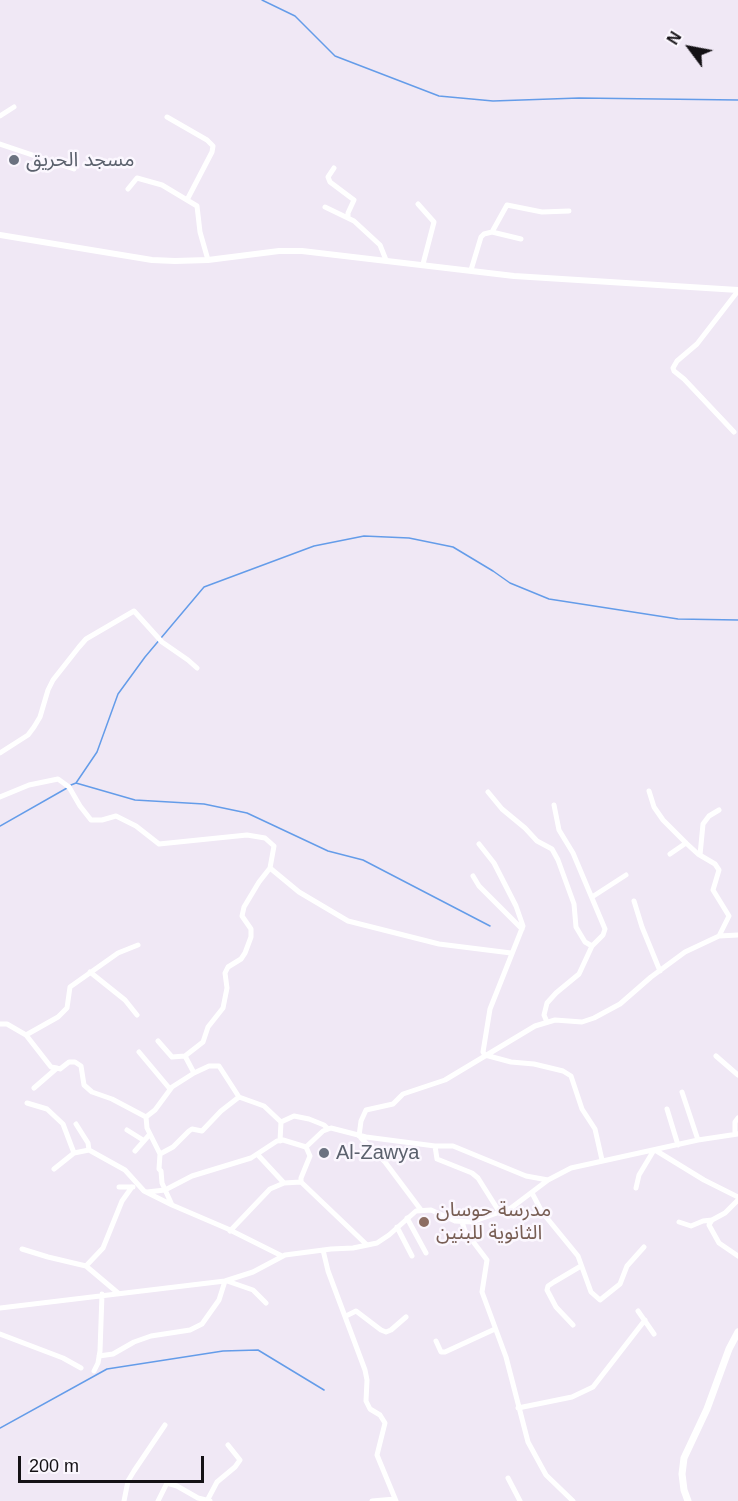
<!DOCTYPE html>
<html>
<head>
<meta charset="utf-8">
<style>
	body { margin:0 }
	#map { position:relative; width:738px; height:1501px; overflow:hidden; background:#f0e8f5; font-family:Arial,sans-serif }
	canvas { display:block }
	.north { position:absolute; left:660px; top:18px; width:60px; height:60px; -webkit-text-stroke:4px #fbf7fe; paint-order:stroke; rotate:302deg; font-size:16px; font-weight:700; line-height:24px; text-align:center; color:#141115 }
	.north::after { content:''; display:block; margin:auto; width:21px; height:27px; background:#141115; clip-path:polygon(50% 0,100% 100%,50% 72%,0 100%) }
	.scale { position:absolute; left:18px; top:1456px; width:186px; height:27px; box-sizing:border-box; border:3px solid #141115; border-top:0; padding-left:8px; font-size:18px; line-height:21px; white-space:nowrap; color:#141115; -webkit-text-stroke:4px #fbf7fe; paint-order:stroke }
</style>
</head>
<body>
<div id="map">
<canvas width="738" height="1501"></canvas>
<div class="north">N</div>
<div class="scale">200 m</div>
</div>
<script>
const ctx = document.querySelector('canvas').getContext('2d');
ctx.lineJoin = 'round';
const shape = rows => new Path2D(rows.map(r => 'M' + r).join(''));
function stroke(path, color, width, dash) { ctx.strokeStyle = color; ctx.lineWidth = width; ctx.lineCap = dash ? 'butt' : 'round'; ctx.setLineDash(dash || []); ctx.stroke(path); }
function drawText(font, color, halo, rows, align = 'center') {
  ctx.font = font + ' Arial,"Noto Sans Arabic",sans-serif'; ctx.lineWidth = 5; ctx.setLineDash([]); ctx.textBaseline = 'middle'; ctx.strokeStyle = halo; ctx.fillStyle = color; for (const [text, x, y, turn = 0] of rows) {
    ctx.save(); ctx.translate(x, y); ctx.rotate((+turn || 0) * Math.PI / 180); ctx.textAlign = isNaN(turn) ? turn : align; if (halo) ctx.strokeText(text, 0, 0); ctx.fillText(text, 0, 0); ctx.restore();
  }
}
stroke(shape([
	[262,0,295,16,335,56,439,96,493,101,579,98,738,100],
	[76,783,135,800,204,804,247,813,328,851,363,860,490,926],
	[71,785,76,783,97,752,118,694,145,657,204,587,314,546,364,536,409,538,453,547,493,571,510,583,549,599,678,619,738,620],
	[0,826,67,788],
	[0,1428,107,1369,223,1351,258,1350,324,1390]
]), '#649ce9', 1.5);
stroke(shape([
	[0,116,14,107],
	[167,117,207,140,213,146,212,152,187,200],
	[0,144,74,169],
	[334,168,328,177,330,182,354,200,348,213,348,217],
	[128,189,137,178,162,185,197,206,200,232,208,260],
	[418,204,434,222,423,264],
	[325,207,354,221,380,245,386,260],
	[492,232,507,205,542,212,569,211],
	[471,270,481,237,484,234,492,232,521,239],
	[734,432,684,379,674,371,673,368,677,361,697,344,738,291],
	[0,753,28,735,34,727,40,717,48,690,53,680,79,647,86,639,134,611,162,642,188,660,197,668],
	[649,791,654,807,663,820,686,843,698,854,715,864,719,870,713,890,729,916,719,936],
	[488,792,502,809,525,828,537,841,552,849,558,860,574,904,576,927,585,942,592,946],
	[0,797,29,785,58,779,69,787,80,806,91,820,102,820,116,816,136,826,159,844,247,835,265,838,274,846,270,868,259,882,244,907,242,916,251,929,251,937,245,953,241,959,228,967,225,973,227,988,223,1008,208,1027,203,1042,185,1056,172,1057,158,1041],
	[479,844,494,863,516,906,523,926,490,1009,483,1052,485,1055],
	[670,854,686,843],
	[700,855,703,824,709,816,719,810],
	[270,868,299,892,348,921,439,944,511,953],
	[473,876,479,886,522,929],
	[592,897,626,875],
	[634,901,642,927,660,971],
	[90,972,125,1000,137,1015],
	[547,1022,544,1015,547,1003,556,993,579,974,592,946,603,935,605,929,573,853,559,830,554,805],
	[0,1024,7,1024,26,1035,51,1067,57,1068],
	[26,1035,58,1017,67,1008,70,987,118,953,138,945],
	[139,1052,170,1089],
	[485,1055,511,1062,534,1064,563,1071,571,1076,582,1109,595,1129,602,1160],
	[185,1056,194,1073],
	[716,1056,738,1075],
	[34,1088,57,1068,60,1069,69,1062,75,1062,81,1066,84,1085,92,1092,112,1099,146,1117],
	[682,1092,698,1140],
	[27,1103,47,1109,63,1124,74,1153],
	[667,1109,678,1145],
	[146,1117,147,1128,160,1154,159,1169,161,1171,162,1183,172,1205,228,1229,282,1256],
	[146,1117,155,1110,172,1087,194,1073,209,1066,219,1066,239,1097,264,1106,281,1122,280,1141],
	[281,1122,294,1116,309,1119,324,1125,327,1128],
	[76,1124,88,1143,89,1150,125,1170,144,1191,172,1205],
	[127,1130,143,1140],
	[735,1134,735,1122,738,1118],
	[359,1136,361,1121,366,1110,393,1104,403,1094,445,1080,535,1026,555,1020,582,1022,594,1018,620,1004,651,977,685,952,719,936,738,935],
	[361,1138,385,1162,421,1210],
	[435,1146,437,1159,472,1173,478,1178,500,1213],
	[306,1147,323,1131,331,1128,366,1137,435,1146,453,1146,526,1176,548,1180],
	[655,1150,704,1180,738,1197],
	[135,1151,150,1134],
	[160,1154,173,1147,189,1131,192,1129,202,1131,221,1111,239,1097],
	[258,1155,284,1183],
	[54,1169,74,1153,89,1150],
	[301,1182,301,1178,310,1156,306,1147],
	[119,1187,133,1187],
	[636,1188,639,1175,654,1150],
	[147,1192,165,1190,192,1176,251,1158,277,1141,283,1140,306,1147],
	[532,1193,542,1212,578,1256,591,1292,600,1300,620,1284,627,1266,644,1247],
	[407,1218,426,1253],
	[712,1220,709,1225,719,1243,738,1256],
	[462,1222,465,1231,487,1260,482,1292,506,1357,528,1442,546,1475,573,1501],
	[679,1222,691,1226,703,1221,712,1220,725,1213,738,1200],
	[397,1227,412,1256],
	[230,1231,270,1189,284,1183,301,1182,367,1245],
	[22,1249,48,1257,86,1266,118,1293],
	[323,1250,328,1271,365,1370,367,1380,366,1401,370,1409,380,1415,385,1423,377,1455,396,1501],
	[86,1266,103,1248,122,1201,132,1187],
	[227,1281,253,1290,266,1303],
	[0,1308,225,1281,253,1272,285,1255,331,1249,353,1248,377,1243,389,1235,416,1211,431,1210,455,1221,472,1222,511,1208,548,1180,571,1168,698,1140,738,1134],
	[638,1311,654,1334],
	[346,1316,356,1311,381,1330,386,1332,391,1330,406,1317],
	[573,1325,556,1307,547,1290,548,1286,554,1282,581,1266],
	[0,1334,63,1358,81,1368],
	[436,1341,441,1352,445,1352,495,1329],
	[99,1356,113,1354,134,1342,151,1336,190,1330,202,1324,219,1300,225,1281],
	[94,1371,98,1363,100,1351,102,1294],
	[518,1408,572,1397,593,1387,645,1320],
	[508,1478,520,1501],
	[208,1499,217,1482,235,1467,240,1460,228,1445],
	[124,1501,128,1481,134,1471,165,1425],
	[158,1501,167,1483,177,1486,198,1498,210,1501],
	[372,1501,395,1499]
]), '#fff', 5);
stroke(shape([
	[0,235,152,260,175,261,208,260,279,251,302,251,514,276,738,290]
]), '#fff', 6);
stroke(shape([
	[688,1501,684,1490,682,1474,684,1458,707,1409,729,1349,738,1332]
]), '#fff', 7);
for (const [x, y, r, color] of [
	[14,160,6,"#6b7280"],
	[324,1153,6,"#6b7280"],
	[424,1222,6,"#8d6e63"]
]) { const dot = new Path2D(); dot.arc(x, y, r, 0, 2 * Math.PI); ctx.fillStyle = color; ctx.fill(dot); stroke(dot, '#fbf7fe', 2); }
drawText('20px', '#5b616d', '#fbf7fe', [
	["مسجد الحريق",26,160],
	["Al-Zawya",336,1153]
], 'left');
drawText('20px', '#785e54', '#fbf7fe', [
	["مدرسة حوسان",436,1210],
	["الثانوية للبنين",436,1233]
], 'left');
</script>
</body>
</html>
